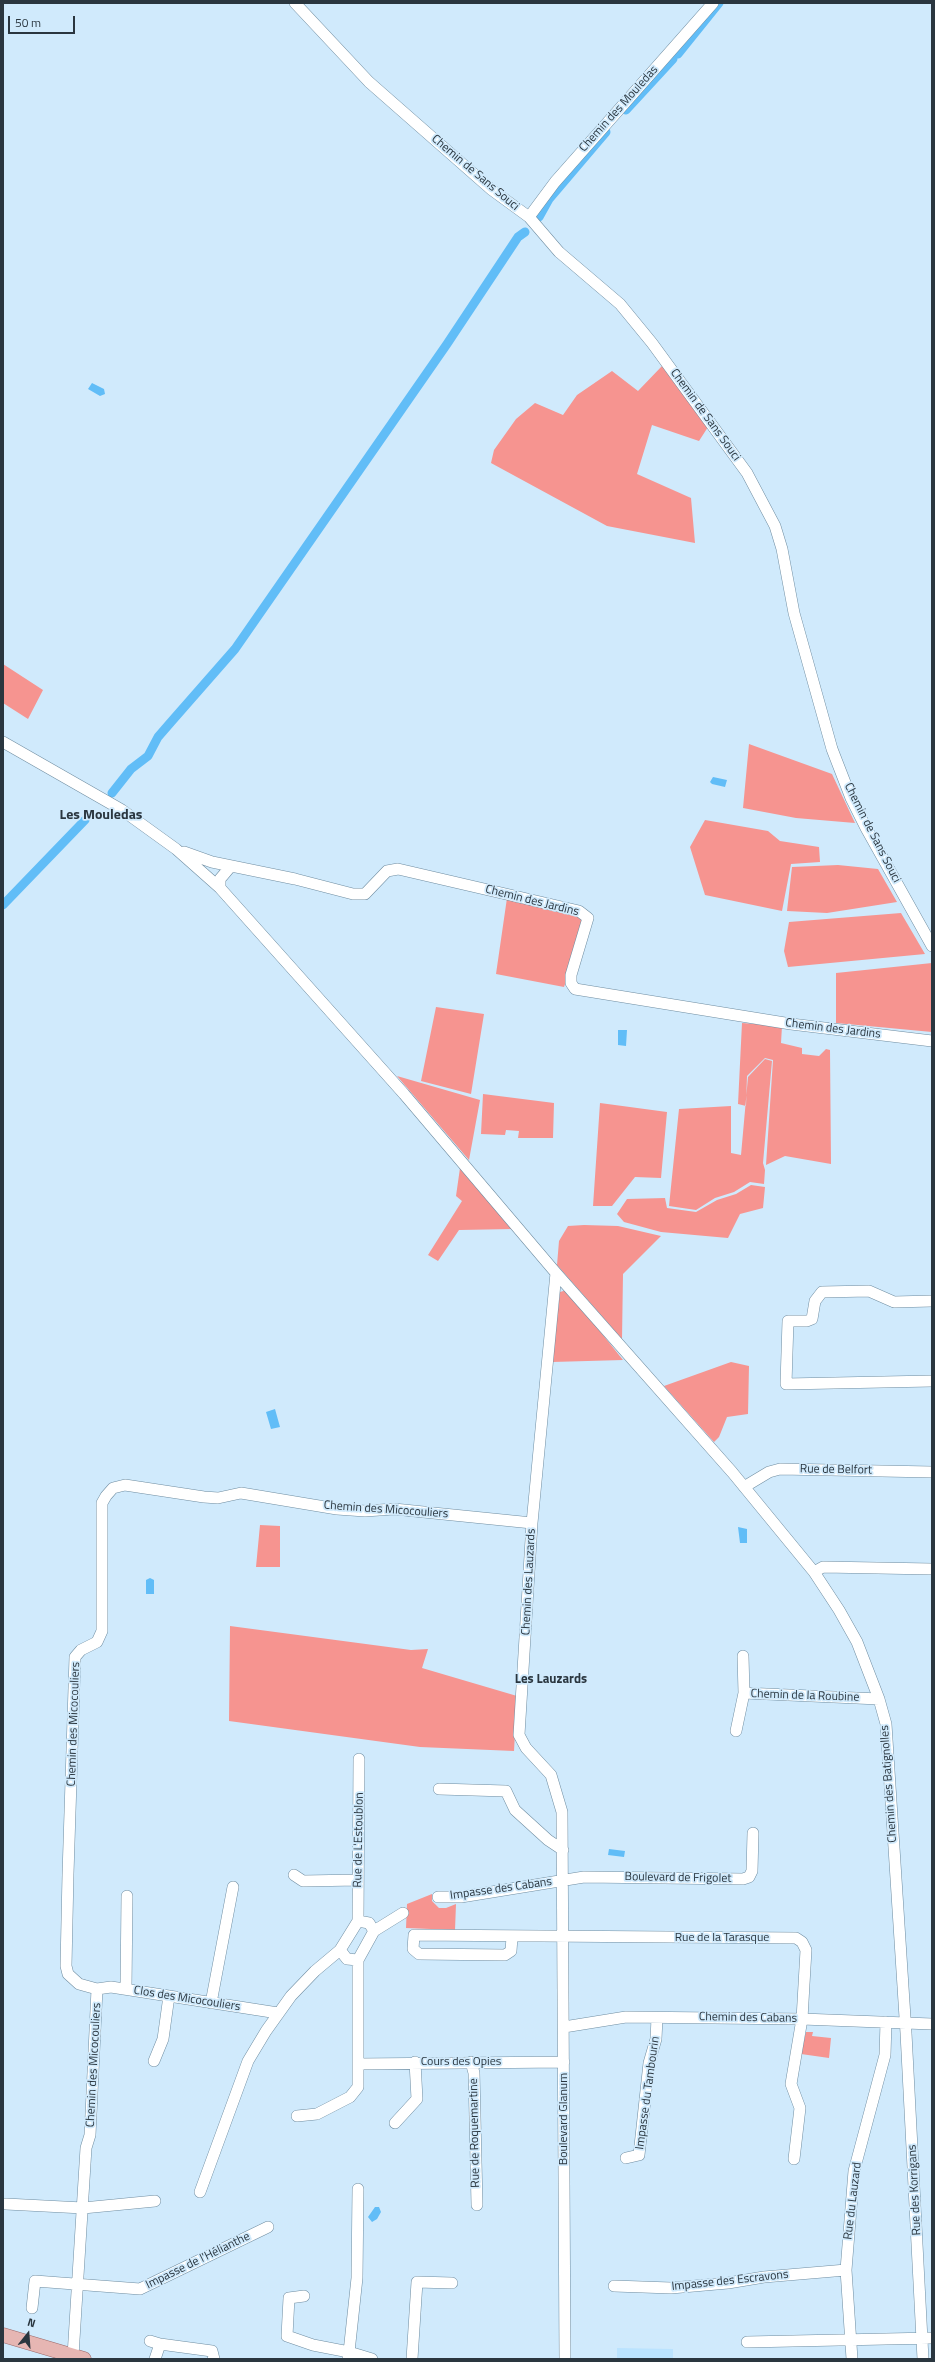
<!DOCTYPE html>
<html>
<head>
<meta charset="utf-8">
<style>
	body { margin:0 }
	#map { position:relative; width:935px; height:2362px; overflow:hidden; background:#d0eafc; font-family:"Titillium Web",sans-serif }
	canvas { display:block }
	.frame { position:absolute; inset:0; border:4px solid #2a363f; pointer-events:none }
	.north { position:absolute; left:8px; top:2314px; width:40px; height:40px; -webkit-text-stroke:3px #d0eafc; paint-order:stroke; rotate:17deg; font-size:11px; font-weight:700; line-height:16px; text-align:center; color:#2a363f }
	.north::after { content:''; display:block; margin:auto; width:14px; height:18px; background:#2a363f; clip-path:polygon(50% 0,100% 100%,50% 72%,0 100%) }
	.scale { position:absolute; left:8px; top:16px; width:67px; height:18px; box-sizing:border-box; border:2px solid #2a363f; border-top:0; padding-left:5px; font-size:12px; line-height:14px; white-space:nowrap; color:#2a363f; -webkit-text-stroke:3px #d0eafc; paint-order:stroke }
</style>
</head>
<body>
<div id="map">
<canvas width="935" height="2362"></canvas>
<div class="frame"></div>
<div class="north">N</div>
<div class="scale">50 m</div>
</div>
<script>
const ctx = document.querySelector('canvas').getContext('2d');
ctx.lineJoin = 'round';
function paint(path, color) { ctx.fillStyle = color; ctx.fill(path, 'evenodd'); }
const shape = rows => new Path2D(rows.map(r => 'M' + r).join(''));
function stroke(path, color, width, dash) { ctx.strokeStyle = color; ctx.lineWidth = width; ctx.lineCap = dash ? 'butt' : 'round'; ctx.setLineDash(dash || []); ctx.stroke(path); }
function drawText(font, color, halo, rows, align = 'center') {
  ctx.font = font + ' "Titillium Web",sans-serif'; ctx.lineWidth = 3.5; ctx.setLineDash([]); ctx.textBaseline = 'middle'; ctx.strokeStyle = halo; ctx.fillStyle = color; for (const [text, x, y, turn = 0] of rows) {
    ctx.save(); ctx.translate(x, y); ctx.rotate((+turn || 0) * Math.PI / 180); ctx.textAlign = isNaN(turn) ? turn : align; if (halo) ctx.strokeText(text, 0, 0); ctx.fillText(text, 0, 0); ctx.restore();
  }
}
paint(shape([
	[617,2348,673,2349,673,2359,617,2359]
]), '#bbe3fe');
paint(shape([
	[662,366,708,427,699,441,652,425,637,474,691,498,695,543,607,526,491,463,494,450,516,419,535,403,563,415,577,395,612,371,638,391],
	[3,664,43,690,28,719,3,703],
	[749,744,832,774,855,823,796,818,743,808],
	[705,820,768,831,780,841,819,847,820,862,791,864,782,911,705,895,690,847],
	[838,865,878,869,897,902,827,913,787,911,792,867],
	[507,898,579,915,585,924,564,987,496,974],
	[901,913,925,954,788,967,784,951,789,922],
	[932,963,932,1032,836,1023,836,973],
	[436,1007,484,1014,471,1094,421,1081],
	[742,1023,782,1026,781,1043,802,1048,802,1054,819,1056,826,1049,830,1050,831,1164,785,1156,766,1165,773,1060,765,1058,747,1076,746,1106,738,1104],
	[765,1059,772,1061,763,1163,765,1170,764,1184,750,1182,734,1192,715,1198,696,1210,669,1206,679,1109,731,1106,731,1153,741,1155,748,1077],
	[397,1076,480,1100,469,1160],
	[483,1094,554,1103,553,1138,518,1138,519,1131,506,1130,505,1135,481,1134],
	[600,1103,667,1112,661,1178,635,1177,612,1206,593,1206],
	[460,1168,513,1229,459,1230,438,1261,428,1255,462,1201,456,1196],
	[751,1185,765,1187,763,1208,740,1214,728,1238,661,1232,624,1222,617,1214,627,1199,665,1198,667,1208,696,1212,717,1200,736,1194],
	[584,1225,618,1226,661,1236,623,1274,622,1339,557,1265,559,1241,568,1226],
	[567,1290,623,1360,552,1362,560,1292],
	[731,1362,749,1366,748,1414,727,1417,719,1437,714,1442,664,1386],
	[260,1525,280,1526,280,1567,256,1567],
	[230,1626,411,1650,428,1649,422,1668,517,1696,514,1751,420,1747,229,1721],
	[432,1894,432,1901,439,1908,446,1908,456,1904,455,1930,406,1928,407,1904],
	[806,2032,813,2032,812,2036,831,2038,829,2058,801,2054]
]), '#f69490');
paint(shape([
	[92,383,104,389,105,394,100,396,88,389],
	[713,777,727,780,725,787,712,784,710,782],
	[618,1030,627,1030,626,1046,618,1045],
	[275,1409,280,1427,271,1429,266,1412],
	[738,1527,747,1529,747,1543,740,1543],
	[150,1578,154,1580,154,1594,146,1594,146,1580],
	[609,1849,625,1851,624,1857,608,1855],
	[375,2207,379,2207,381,2212,377,2219,372,2222,368,2217]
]), '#61bdf7');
stroke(shape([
	[678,54,719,3],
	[626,110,673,59],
	[539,217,549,199,606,132],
	[112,793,131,769,148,756,158,737,171,722,235,649,447,344,518,237,525,232],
	[3,905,85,820]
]), '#61bdf7', 9);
const minor = shape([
	[295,3,369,82,492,190,529,217,559,252,620,304,652,343,747,473,775,526,782,549,794,613,832,749,851,798,866,828,932,946],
	[529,217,555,182,713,3],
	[3,742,122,810,176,849,220,888,404,1094,556,1273,732,1472,814,1572,839,1610,857,1642,879,1699,886,1724,906,2033,923,2359],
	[184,852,212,862,295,879,353,894,365,894,387,871,398,869,579,911,588,918,571,975,571,983,575,989,791,1024,932,1041],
	[220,888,220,879,231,866],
	[556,1273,532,1523,519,1735,526,1748,551,1775,562,1812,565,2359],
	[932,1301,894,1302,869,1291,822,1292,815,1301,812,1319,807,1321,788,1321,786,1384,932,1381],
	[744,1487,769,1472,780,1469,932,1472],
	[814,1572,823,1567,932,1569],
	[743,1656,744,1693,879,1699],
	[736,1731,744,1693],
	[439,1789,506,1791,515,1810,548,1840,563,1850],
	[294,1875,303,1881,358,1880],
	[438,1897,461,1897,584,1877,743,1879,749,1877,752,1871,753,1833],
	[358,1921,359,1759],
	[358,1921,369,1923,374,1931,358,1960,347,1959,340,1950,358,1921],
	[374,1931,403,1913],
	[512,1937,511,1951,505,1955,419,1954,413,1949,414,1935,796,1938,802,1942,806,1950,802,2019,791,2084,800,2108,794,2159],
	[126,1989,127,1896],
	[211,2003,233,1887],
	[278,2013,111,1987,97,1989,79,1984,68,1974,66,1966,68,1874,75,1657,81,1650,97,1642,102,1631,102,1503,106,1496,113,1488,125,1485,204,1497,218,1498,241,1493,337,1509,365,1511,394,1509,532,1523],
	[564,2027,626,2017,802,2019,932,2024],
	[154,2061,163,2039,169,1996],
	[471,2062,474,2073,477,2205],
	[358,2064,564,2062],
	[297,2116,317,2114,350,2097,358,2087,358,1960],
	[395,2123,417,2099,415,2062],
	[626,2158,639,2155,649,2063,656,2039,657,2018],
	[200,2192,248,2061,266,2031,291,1996,315,1971,340,1950],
	[6,2204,83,2208,155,2201],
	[614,2286,671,2288,728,2283,764,2277,846,2270],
	[304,2296,289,2298,287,2336,313,2345,349,2352,357,2278,358,2189],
	[32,2308,35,2281,140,2289,268,2227],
	[150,2341,160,2344],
	[747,2342,932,2338],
	[73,2356,86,2148,90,2135,97,1989],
	[155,2359,160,2344,212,2351,214,2359],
	[348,2359,349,2352,372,2359],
	[412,2359,417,2282,452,2283],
	[852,2359,846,2270,854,2171,885,2055,886,2022]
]);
const major = shape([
	[3,2335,84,2359]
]);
stroke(minor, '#6f8da1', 12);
stroke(major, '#9a696a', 15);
stroke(minor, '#fff', 11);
stroke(major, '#e6b6b3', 14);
drawText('12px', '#2a363f', '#d0eafc', [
	["Chemin des Mouledas",619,109,-48],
	["Chemin de Sans Souci",475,173,40],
	["Chemin de Sans Souci",705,415,54],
	["Chemin de Sans Souci",872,833,63],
	["Chemin des Jardins",532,901,14],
	["Chemin des Jardins",833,1029,7],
	["Rue de Belfort",836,1470,1],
	["Chemin des Micocouliers",386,1510,4],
	["Chemin des Lauzards",529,1582,-87],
	["Chemin de la Roubine",805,1696,2],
	["Chemin des Micocouliers",74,1724,-88],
	["Chemin des Batignolles",889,1784,-94],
	["Rue de L'Estoublon",359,1840,-89],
	["Boulevard de Frigolet",678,1878,1],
	["Impasse des Cabans",501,1889,-8],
	["Rue de la Tarasque",722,1938],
	["Clos des Micocouliers",187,1999,9],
	["Chemin des Cabans",748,2018,1],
	["Cours des Opies",461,2062],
	["Chemin des Micocouliers",94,2065,-87],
	["Impasse du Tambourin",648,2093,-82],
	["Boulevard Glanum",564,2119,-90],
	["Rue de Roquemartine",475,2133,-91],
	["Rue des Korrigans",915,2190,-93],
	["Rue du Lauzard",853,2201,-83],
	["Impasse de l'Hélianthe",198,2261,-26],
	["Impasse des Escravons",730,2281,-6]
]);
drawText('bold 13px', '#2a363f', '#d0eafc', [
	["Les Lauzards",551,1680]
]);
drawText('bold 14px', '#2a363f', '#d0eafc', [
	["Les Mouledas",101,816]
]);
</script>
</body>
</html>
